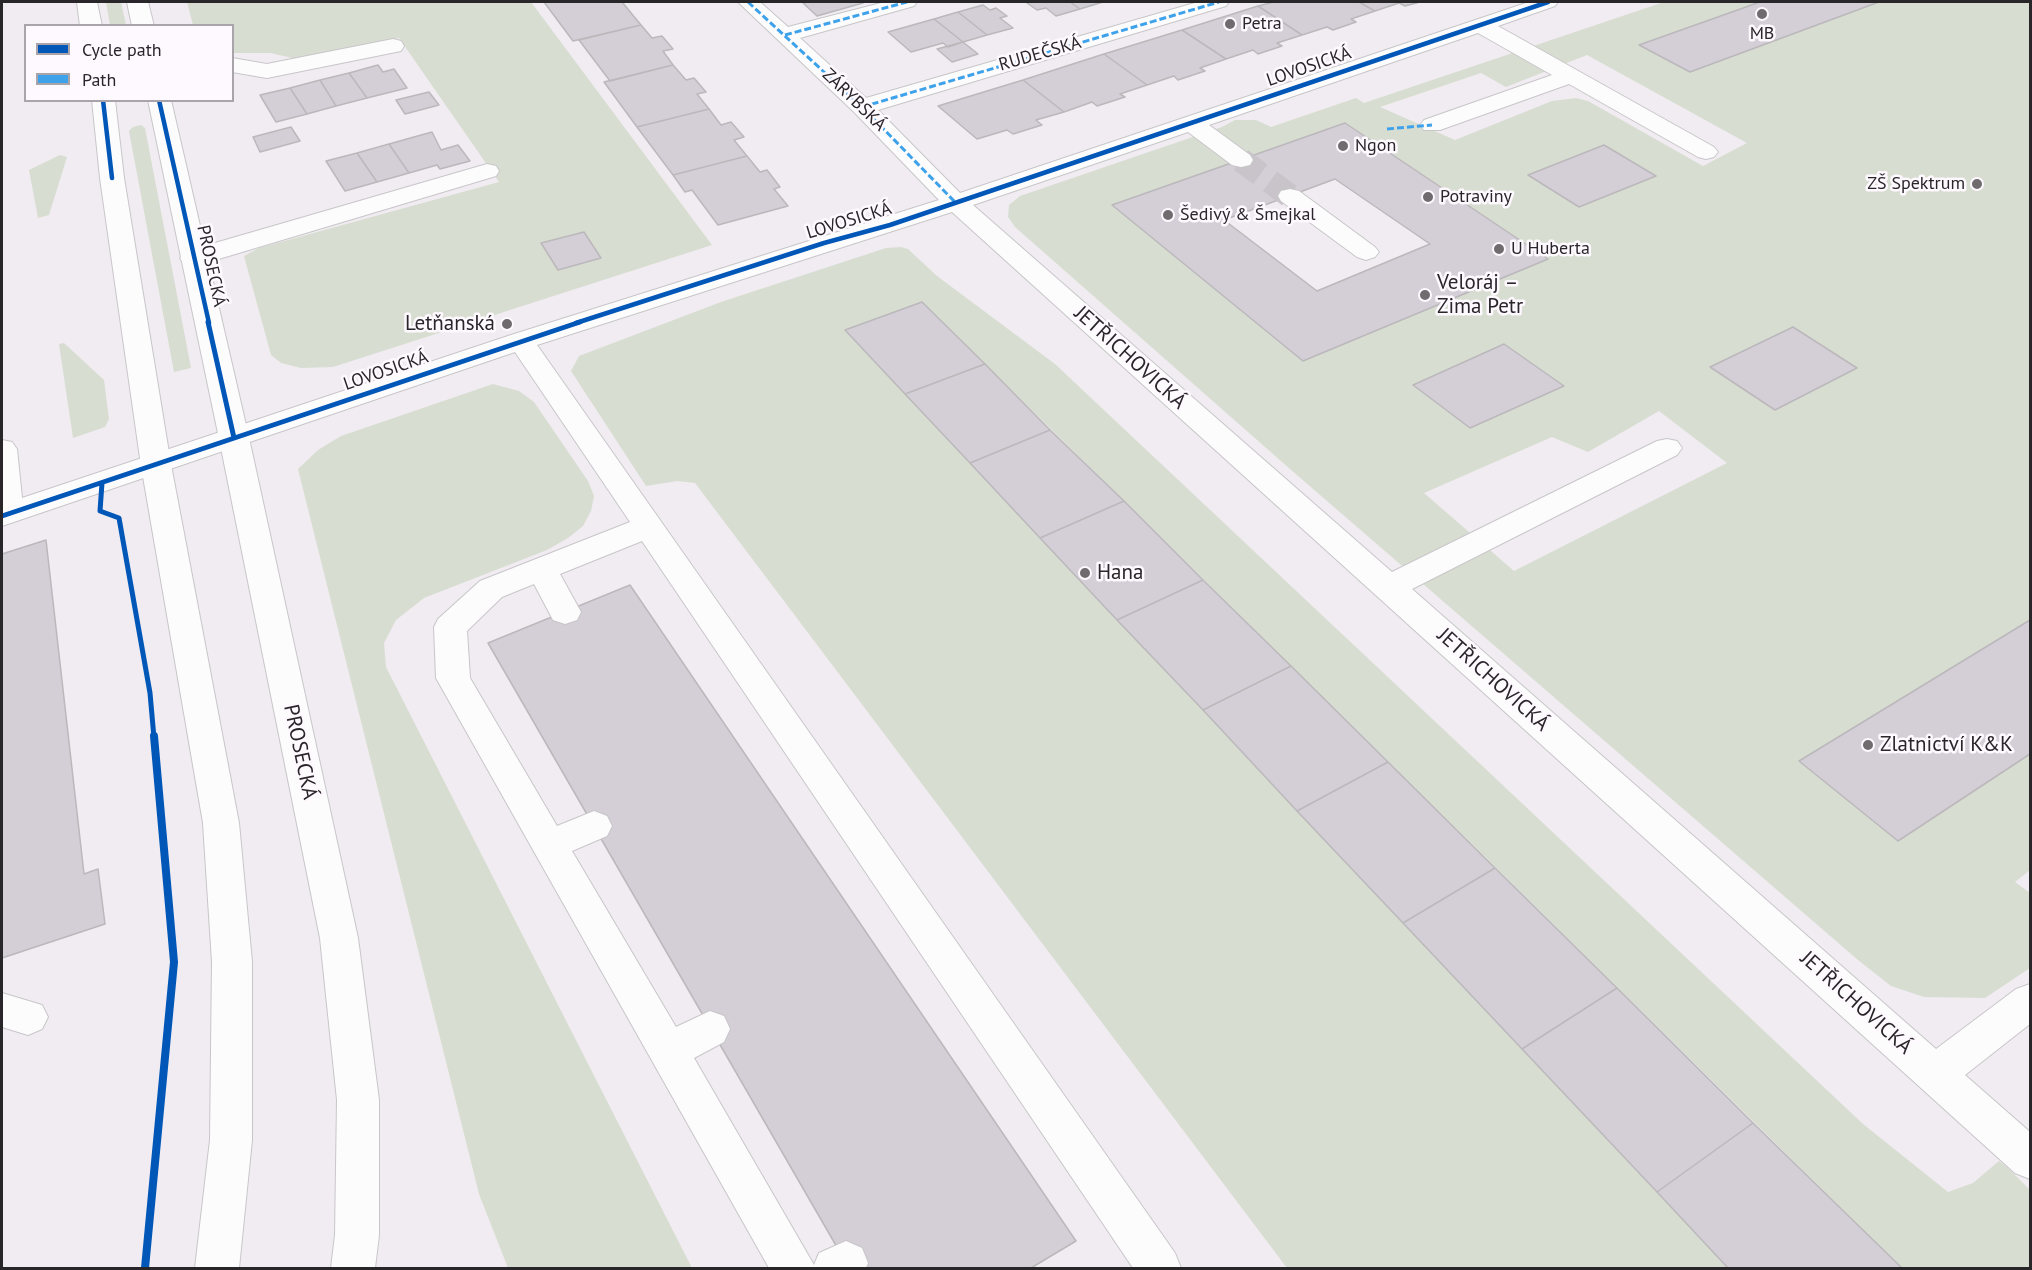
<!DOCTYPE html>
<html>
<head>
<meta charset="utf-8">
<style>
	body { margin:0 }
	#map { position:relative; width:2032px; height:1270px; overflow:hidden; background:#f0ecf1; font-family:"PT Sans",sans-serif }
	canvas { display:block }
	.frame { position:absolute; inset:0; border:3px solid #292629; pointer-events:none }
	.legend { position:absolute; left:24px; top:24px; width:210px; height:78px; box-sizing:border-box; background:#fef8ff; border:2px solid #a9a4a9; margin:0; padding:8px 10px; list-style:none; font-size:18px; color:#292629 }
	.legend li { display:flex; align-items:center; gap:12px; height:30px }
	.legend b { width:30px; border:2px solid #a9a4a9 }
</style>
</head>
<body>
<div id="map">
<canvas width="2032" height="1270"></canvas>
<div class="frame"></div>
<ul class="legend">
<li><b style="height:8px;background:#0057b8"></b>Cycle path</li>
<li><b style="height:8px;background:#3ea2eb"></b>Path</li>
</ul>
</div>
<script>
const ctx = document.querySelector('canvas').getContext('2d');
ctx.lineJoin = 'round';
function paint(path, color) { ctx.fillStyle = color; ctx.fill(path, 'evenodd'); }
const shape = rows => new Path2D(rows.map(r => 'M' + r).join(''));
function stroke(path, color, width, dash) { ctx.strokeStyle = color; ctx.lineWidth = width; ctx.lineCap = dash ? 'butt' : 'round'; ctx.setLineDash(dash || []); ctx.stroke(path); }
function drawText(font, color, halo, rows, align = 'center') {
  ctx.font = font + ' "PT Sans",sans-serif'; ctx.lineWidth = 5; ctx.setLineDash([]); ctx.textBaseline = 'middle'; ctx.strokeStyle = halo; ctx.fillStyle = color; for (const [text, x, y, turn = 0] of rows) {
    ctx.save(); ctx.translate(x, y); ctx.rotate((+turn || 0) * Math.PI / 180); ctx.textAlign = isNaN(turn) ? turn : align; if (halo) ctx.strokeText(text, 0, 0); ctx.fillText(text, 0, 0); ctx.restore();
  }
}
paint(shape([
	[106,2,121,2,126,25,110,25],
	[187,2,531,2,712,245,333,367,301,368,281,363,271,355,244,256,259,248,499,182,399,38,296,59,271,53,233,53,232,26,193,25],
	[584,232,601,258,558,270,541,244],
	[1664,2,1760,2,1640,45,1690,72,1879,2,2030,2,2030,620,1800,761,1898,841,2030,754,2030,870,2015,882,2030,893,2030,968,1985,998,1924,997,1891,986,1858,960,1290,469,1015,227,1008,217,1009,205,1020,196,1222,127,1235,120,1256,120,1271,127,1356,98,1364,103],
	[1587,55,1747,143,1703,166,1588,101,1576,98,1552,101,1455,140,1380,107,1481,73,1506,87],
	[1345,123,1548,259,1303,361,1113,206],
	[1604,145,1656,176,1579,207,1528,175],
	[1792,327,1857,368,1775,410,1710,367],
	[1504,344,1563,386,1413,385,1414,384],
	[1659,411,1727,463,1514,571,1424,493,1552,437,1588,452],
	[141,125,145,128,191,368,174,372,129,131,133,127],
	[60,155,67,157,49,215,38,218,29,170],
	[901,247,908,249,937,276,1055,364,1863,1124,1948,1192,1973,1183,1999,1161,2008,1168,2030,1190,2030,1268,1902,1268,922,302,845,330,1728,1268,1287,1268,695,483,677,481,646,486,571,371,579,356,721,302,886,248],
	[64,343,104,380,109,419,105,427,73,438,59,344],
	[493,384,519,391,534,402,588,481,594,496,591,511,583,526,568,538,547,550,424,598,396,620,384,643,386,667,692,1268,508,1268,479,1194,298,469,318,450,341,436]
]), '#d8ddd1');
const building = shape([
	[544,2,622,2,641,25,573,41,544,2],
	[809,2,861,2,863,3,817,16,803,3,809,2],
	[1032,2,1070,2,1080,9,1056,16,1046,8,1037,10,1027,3,1032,2],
	[1070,2,1103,2,1080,9,1070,2],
	[1274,2,1359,2,1375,11,1351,19,1356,22,1333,30,1327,27,1302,35,1258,6,1274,2],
	[1359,2,1420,2,1405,6,1399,3,1375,11,1359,2],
	[1760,2,1879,2,1690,72,1639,45,1760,2],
	[983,5,990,10,996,8,1007,16,1000,18,1013,28,987,35,958,12,983,5],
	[1258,6,1302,35,1277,43,1282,46,1258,54,1253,50,1226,59,1182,30,1258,6],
	[958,12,987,35,963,42,934,19,958,12],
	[934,19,963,42,948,47,943,43,911,52,888,32,934,19],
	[641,25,652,38,662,36,673,49,663,51,673,65,610,81,579,40,641,25],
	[1182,30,1226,59,1200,68,1205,71,1178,80,1174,76,1147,85,1104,54,1182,30],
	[963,42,978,54,952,62,937,49,963,42],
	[1104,54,1147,85,1120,94,1125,97,1097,106,1092,102,1064,112,1023,80,1104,54],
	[378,65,383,72,394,69,407,88,367,98,349,73,378,65],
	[673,65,686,80,694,78,706,92,697,94,709,109,637,127,604,82,673,65],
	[349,73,367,98,336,106,320,80,349,73],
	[320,80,336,106,307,114,290,88,320,80],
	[1023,80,1064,112,1036,120,1042,125,1013,134,1007,130,977,139,938,106,1023,80],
	[290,88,307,114,276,122,260,95,290,88],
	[429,92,439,105,405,114,396,100,429,92],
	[709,109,721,125,731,122,744,137,734,140,747,156,673,175,637,127,709,109],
	[1345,123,1548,259,1303,361,1112,205,1345,123],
	[1335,179,1430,244,1317,291,1224,220,1335,179],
	[291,127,300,141,260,152,253,137,291,127],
	[432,132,441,150,458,145,470,161,440,169,437,165,409,173,389,144,432,132],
	[389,144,409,173,377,182,357,153,389,144],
	[1604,145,1656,176,1579,207,1528,175,1604,145],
	[357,153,377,182,345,191,326,161,357,153],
	[747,156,760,172,767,170,780,187,774,189,788,206,718,225,692,190,685,192,673,175,747,156],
	[584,232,601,258,558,270,541,243,584,232],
	[922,302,985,364,905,394,845,330,922,302],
	[1793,327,1857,368,1775,410,1710,367,1793,327],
	[1504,344,1564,386,1470,428,1413,385,1504,344],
	[985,364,1050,430,970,463,905,394,985,364],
	[1050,430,1124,501,1040,538,970,463,1050,430],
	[1124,501,1203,580,1117,620,1040,538,1124,501],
	[46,540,84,874,98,869,105,924,2,958,2,554,46,540],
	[1203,580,1291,666,1203,710,1117,620,1203,580],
	[630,585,1076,1241,1031,1268,849,1268,488,643,630,585],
	[2030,620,2030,754,1898,841,1799,761,2030,620],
	[1291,666,1388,762,1297,811,1203,710,1291,666],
	[1388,762,1495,868,1403,923,1297,811,1388,762],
	[1495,868,1617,988,1522,1049,1403,923,1495,868],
	[1617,988,1753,1123,1657,1192,1522,1049,1617,988],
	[1753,1123,1902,1268,1728,1268,1657,1192,1753,1123]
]);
paint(building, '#d4ced6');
stroke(building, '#bbb8bc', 1.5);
stroke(shape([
	[1241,160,1290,196]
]), '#c8c4c9', 24, [24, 12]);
const minor = shape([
	[738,2,760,2,788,27,885,2,917,2,914,6,800,38,866,98,1198,2,1229,2,1226,6,878,110,960,193,1529,2,1558,2,1555,6,1498,26,1714,147,1718,152,1714,157,1706,159,1698,157,1569,84,1440,130,1424,130,1420,125,1424,120,1552,75,1478,33,1209,125,1250,155,1253,160,1250,165,1241,167,1232,165,1188,132,973,205,1392,572,1657,441,1667,439,1677,441,1682,448,1677,455,1412,589,1936,1049,2016,989,2030,984,2030,1024,1965,1075,2030,1132,2030,1179,2015,1173,952,212,537,345,1175,1253,1181,1268,1133,1268,642,541,560,574,581,612,577,620,565,624,553,620,534,584,502,597,467,631,470,678,557,826,594,811,607,816,612,826,607,836,572,851,676,1027,710,1011,724,1016,730,1029,724,1042,694,1058,814,1265,819,1253,846,1241,862,1248,868,1263,866,1268,769,1268,436,678,434,627,438,619,480,581,630,522,515,352,2,526,2,440,12,442,17,449,22,498,511,335,939,200,854,112,738,2],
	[393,39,401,41,404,46,401,51,267,78,232,72,232,58,267,64,393,39],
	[487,164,496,166,499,171,496,176,202,264,193,266,184,264,180,258,184,252,487,164],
	[1290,189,1299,191,1375,247,1379,252,1375,257,1366,260,1357,257,1281,201,1278,196,1281,191,1290,189],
	[2,993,42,1005,48,1017,42,1029,28,1035,2,1027,2,993]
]);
const major = shape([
	[77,2,97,2,102,26,80,26,77,2],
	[127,2,148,2,154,26,132,26,127,2],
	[92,100,115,100,124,178,171,465,239,823,252,962,252,1140,239,1268,195,1268,210,1140,212,962,203,823,141,465,100,178,92,100],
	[148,100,171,100,249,438,358,938,379,1100,379,1235,375,1268,331,1268,335,1235,337,1100,320,938,219,438,148,100]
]);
stroke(minor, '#c8c6c9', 2);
stroke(major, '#c8c6c9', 2);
paint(minor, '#fdfcfd');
paint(major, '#fdfcfd');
stroke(shape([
	[748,2,862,107,955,202],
	[785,35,907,2],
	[862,107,1219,2],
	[1387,129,1432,125]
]), '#3ea2eb', 3, [7, 3]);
stroke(shape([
	[103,100,112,178],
	[159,100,209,323],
	[576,323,824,243,890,225,1548,2]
]), '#0057b8', 4.5);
stroke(shape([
	[208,322,234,438],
	[102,483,100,511,119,518,150,693,154,738],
	[2,516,580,322]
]), '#0057b8', 5);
stroke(shape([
	[145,1268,174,962,154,736]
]), '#0057b8', 8);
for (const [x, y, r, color] of [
	[1762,14,6,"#6f6b6f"],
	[1230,24,6,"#6f6b6f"],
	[1343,146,6,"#6f6b6f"],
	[1977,184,6,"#6f6b6f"],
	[1428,197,6,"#6f6b6f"],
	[1168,215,6,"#6f6b6f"],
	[1499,249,6,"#6f6b6f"],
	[1425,295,6,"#6f6b6f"],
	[507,324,6,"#6f6b6f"],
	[1085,573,6,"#6f6b6f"],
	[1868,745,6,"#6f6b6f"]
]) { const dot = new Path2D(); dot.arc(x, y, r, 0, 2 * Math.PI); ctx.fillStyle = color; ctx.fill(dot); stroke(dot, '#fef8ff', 2); }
drawText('18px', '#292629', '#fef8ff', [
	["Petra",1242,24],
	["MB",1762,34,"center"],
	["Ngon",1355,146],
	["ZŠ Spektrum",1965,184,"right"],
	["Potraviny",1440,197],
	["Šedivý & Šmejkal",1180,215],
	["U Huberta",1511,249]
], 'left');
drawText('18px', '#292629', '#fef8ff', [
	["RUDEČSKÁ",1040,54,-16],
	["LOVOSICKÁ",1309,67,-19],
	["ZÁRYBSKÁ",854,100,44],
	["LOVOSICKÁ",849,221,-17],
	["PROSECKÁ",211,266,78],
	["LOVOSICKÁ",386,371,-19]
]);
drawText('21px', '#292629', '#fef8ff', [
	["Veloráj –",1437,283],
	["Zima Petr",1437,307],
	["Letňanská",495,324,"right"],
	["Hana",1097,573],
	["Zlatnictví K&K",1880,745]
], 'left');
drawText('21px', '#292629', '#fef8ff', [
	["JETŘICHOVICKÁ",1130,358,42],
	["JETŘICHOVICKÁ",1493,680,42],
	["PROSECKÁ",300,752,78],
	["JETŘICHOVICKÁ",1856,1003,42]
]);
</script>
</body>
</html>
